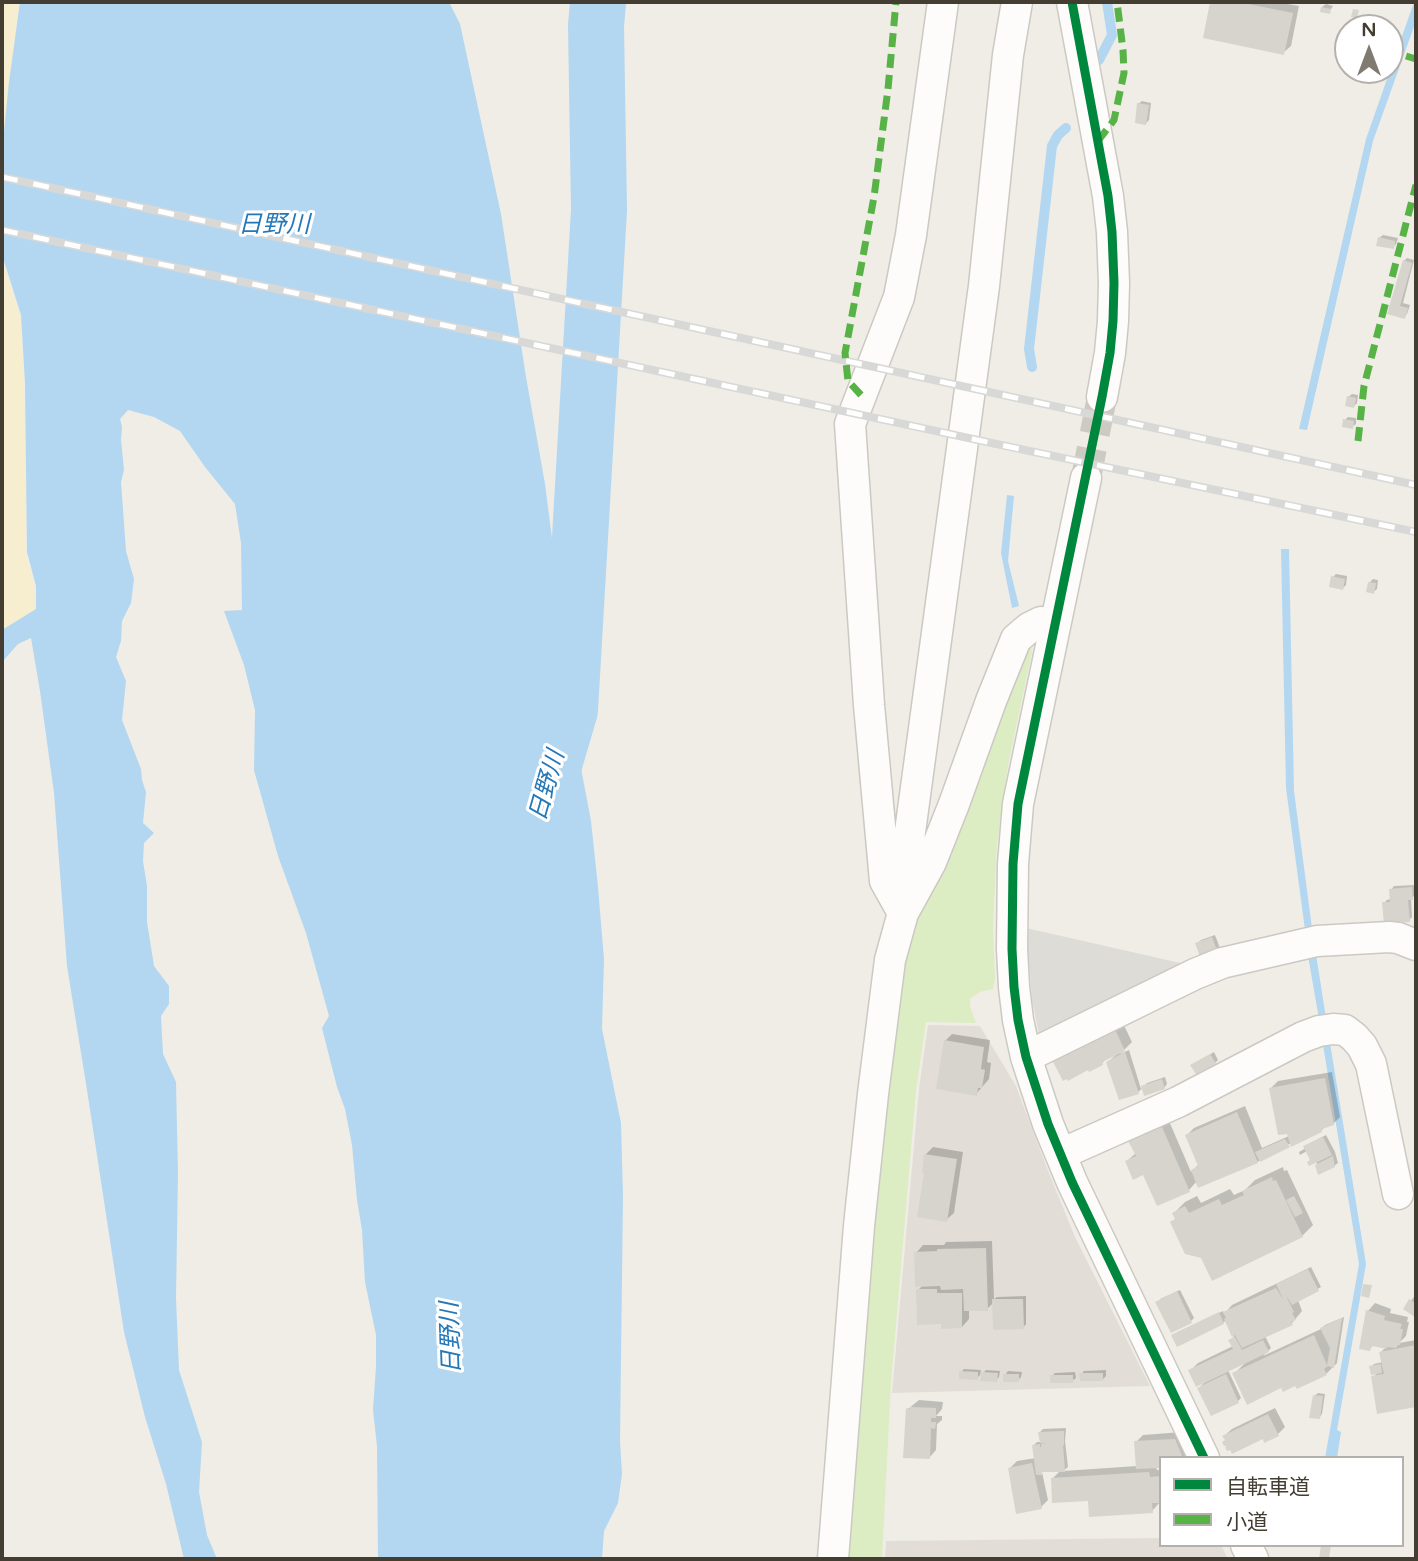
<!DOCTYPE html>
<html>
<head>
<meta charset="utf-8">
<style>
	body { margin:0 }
	#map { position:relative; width:1418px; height:1561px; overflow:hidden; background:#efede6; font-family:"Varela Round","Noto Sans JP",sans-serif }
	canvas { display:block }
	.frame { position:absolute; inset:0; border:4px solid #443d32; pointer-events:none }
	.legend { position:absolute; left:1159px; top:1456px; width:245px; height:91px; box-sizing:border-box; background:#fff; border:2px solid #b4b1ad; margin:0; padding:9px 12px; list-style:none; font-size:21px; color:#443d32 }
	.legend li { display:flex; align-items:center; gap:14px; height:35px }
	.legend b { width:35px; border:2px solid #b4b1ad }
	.north { position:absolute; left:1334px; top:14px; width:70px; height:70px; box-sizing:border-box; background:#fff; border:2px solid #b4b1ad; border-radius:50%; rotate:0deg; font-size:19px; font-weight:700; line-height:28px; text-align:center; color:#443d32 }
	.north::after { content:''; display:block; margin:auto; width:24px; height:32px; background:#807b71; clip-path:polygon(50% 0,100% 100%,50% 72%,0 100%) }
</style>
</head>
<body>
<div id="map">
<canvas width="1418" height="1561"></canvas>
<div class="frame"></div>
<ul class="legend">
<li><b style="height:9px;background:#00873e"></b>自転車道</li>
<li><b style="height:9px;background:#57b346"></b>小道</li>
</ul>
<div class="north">N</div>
</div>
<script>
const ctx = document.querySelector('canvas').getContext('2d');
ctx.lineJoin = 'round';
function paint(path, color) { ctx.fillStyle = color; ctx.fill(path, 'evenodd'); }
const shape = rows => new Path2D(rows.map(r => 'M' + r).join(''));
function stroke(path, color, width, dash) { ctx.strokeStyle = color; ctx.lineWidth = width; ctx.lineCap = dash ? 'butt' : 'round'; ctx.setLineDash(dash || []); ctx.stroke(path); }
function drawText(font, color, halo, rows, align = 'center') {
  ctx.font = font + ' "Varela Round","Noto Sans JP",sans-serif'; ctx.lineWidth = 6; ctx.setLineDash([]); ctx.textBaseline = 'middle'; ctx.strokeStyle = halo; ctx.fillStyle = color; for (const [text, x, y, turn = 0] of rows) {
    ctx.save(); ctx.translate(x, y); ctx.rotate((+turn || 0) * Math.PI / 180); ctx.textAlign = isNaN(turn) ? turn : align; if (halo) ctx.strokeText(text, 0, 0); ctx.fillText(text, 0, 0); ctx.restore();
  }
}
paint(shape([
	[928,1025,980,1026,1016,1086,1045,1163,1075,1237,1150,1386,892,1393,919,1089],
	[1161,1538,1161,1545,1221,1545,1228,1559,885,1559,886,1541]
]), '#e2ded7');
paint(shape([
	[1027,647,1031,648,1032,652,1008,765,997,843,993,928,995,978,993,989,980,992,970,999,970,1006,976,1023,926,1022,916,1091,891,1383,882,1559,842,1559,870,1209,904,952]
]), '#dcecc3');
paint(shape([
	[2,2,19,2,2,142],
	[2,231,3,262,20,316,24,384,26,553,34,587,35,610,2,630]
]), '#f6eece');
paint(shape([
	[1026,928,1198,967,1040,1040,1032,999]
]), '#dedcd6');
paint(shape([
	[20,2,449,2,460,24,501,214,526,377,545,484,568,663,570,710,591,821,598,887,604,959,602,1029,621,1123,623,1196,620,1441,622,1474,618,1503,604,1531,602,1559,378,1559,377,1446,373,1410,376,1366,376,1335,365,1282,362,1230,357,1200,352,1145,345,1109,337,1087,322,1028,329,1016,306,933,278,856,254,770,255,710,244,665,224,611,242,610,241,543,235,504,205,467,180,431,154,417,128,410,120,419,122,427,121,440,124,470,121,482,126,551,134,579,131,603,122,621,121,641,116,657,126,681,122,720,141,769,142,780,146,792,143,823,154,833,144,843,143,861,147,886,147,922,154,966,169,986,169,1004,161,1016,163,1054,176,1082,178,1173,176,1298,179,1370,202,1442,199,1492,207,1535,217,1559,184,1559,166,1484,145,1417,124,1332,87,1090,67,966,54,793,40,691,31,638,18,644,3,661,2,661,2,630,36,609,36,586,27,552,25,383,21,315,4,261,2,197,2,151,9,82],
	[1414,2,1416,2,1416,21,1373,141,1307,430,1299,429,1366,139],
	[1007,495,1014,496,1008,561,1019,606,1012,608,1001,553],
	[1281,549,1289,549,1294,791,1313,936,1306,937,1286,788],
	[1315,948,1326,1018,1319,1019,1307,950],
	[1330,1043,1366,1264,1337,1430,1341,1432,1337,1458,1325,1458,1359,1264,1323,1045]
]), '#b3d7f0');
paint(shape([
	[1212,2,1277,2,1299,6,1291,46,1283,53,1205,37],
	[1326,4,1333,6,1329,12,1322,7],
	[1142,101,1151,103,1149,120,1146,123,1138,104],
	[1383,235,1398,238,1396,244,1393,247,1379,238],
	[1407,258,1414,260,1403,303,1410,305,1407,314,1404,317,1389,313,1404,261],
	[1352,394,1358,395,1357,403,1354,406,1348,397],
	[1348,417,1356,418,1356,424,1352,427,1345,420],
	[1336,574,1347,576,1346,585,1343,588,1333,577],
	[1373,579,1378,580,1377,589,1373,592,1370,582],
	[1415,885,1416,895,1411,898,1412,917,1409,920,1384,903,1387,900,1391,899,1391,890,1394,886],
	[1215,935,1221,951,1197,944,1201,940],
	[1120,1017,1132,1042,1120,1054,1129,1050,1141,1089,1147,1083,1165,1077,1167,1084,1164,1088,1144,1087,1138,1092,1108,1062,1117,1054,1107,1058,1102,1063,1089,1070],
	[952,1034,990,1040,987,1062,991,1063,989,1079,976,1094,945,1041],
	[1214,1052,1218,1060,1215,1063,1193,1065],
	[1332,1072,1340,1117,1333,1124,1327,1125,1321,1131,1291,1143,1257,1162,1197,1181,1189,1190,1144,1173,1127,1161,1136,1153,1131,1141,1138,1134,1169,1121,1191,1172,1199,1164,1187,1135,1194,1128,1245,1106,1262,1148,1289,1136,1271,1088,1278,1081],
	[1326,1135,1335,1152,1338,1163,1334,1166,1319,1172,1316,1161,1312,1160,1307,1151,1300,1155,1299,1152,1306,1148,1308,1144],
	[933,1147,963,1152,954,1213,946,1220,926,1172,926,1154],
	[1283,1167,1284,1171,1287,1170,1313,1225,1302,1236,1202,1256,1174,1213,1185,1202,1197,1196,1201,1203,1230,1189,1234,1195,1245,1190,1255,1180],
	[992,1241,994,1299,997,1297,1026,1296,1026,1324,1023,1328,994,1302,987,1309,969,1310,969,1319,962,1327,918,1290,923,1285,916,1253,923,1245,944,1245,946,1242],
	[1311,1267,1321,1287,1298,1300,1302,1311,1292,1323,1265,1336,1271,1348,1263,1356,1321,1329,1325,1325,1344,1317,1337,1363,1326,1374,1295,1384,1282,1386,1234,1374,1245,1363,1228,1370,1241,1398,1238,1401,1199,1388,1207,1380,1190,1371,1198,1363,1233,1346,1230,1340,1234,1337,1226,1320,1223,1323,1176,1333,1223,1311,1224,1314,1232,1305],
	[1180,1290,1194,1318,1191,1321,1160,1299],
	[1414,1297,1416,1299,1416,1316,1405,1308],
	[1375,1303,1391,1309,1390,1313,1408,1317,1407,1322,1409,1322,1406,1336,1399,1343,1416,1340,1416,1405,1379,1412,1373,1377,1378,1372,1371,1367,1374,1364,1383,1362,1381,1352,1386,1347,1374,1345,1369,1349,1368,1311],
	[964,1369,981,1370,980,1375,977,1378,961,1372],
	[986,1370,1000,1371,999,1377,996,1380,983,1373],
	[1106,1370,1106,1376,1103,1379,1081,1374,1084,1371],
	[1008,1371,1022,1372,1021,1377,1018,1380,1005,1375],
	[1075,1372,1076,1378,1072,1381,1052,1376,1055,1373],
	[1318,1393,1325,1394,1322,1414,1319,1418,1314,1396],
	[919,1400,943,1402,942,1409,936,1416,942,1416,942,1420,937,1424,936,1450,929,1458,908,1409],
	[1275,1408,1285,1427,1278,1434,1263,1437,1224,1436,1232,1429],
	[1066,1428,1065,1441,1068,1467,1063,1471,1137,1466,1136,1442,1143,1435,1182,1432,1193,1458,1161,1458,1156,1466,1157,1470,1161,1470,1161,1501,1152,1511,1089,1499,1053,1478,1061,1470,1044,1470,1042,1472,1048,1500,1041,1507,1010,1468,1017,1461,1036,1458,1034,1445,1037,1442,1040,1442,1040,1432,1043,1429]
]), '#0003');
stroke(shape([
	[1099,60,1112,35,1107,2],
	[1032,367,1029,349,1052,146,1058,135,1066,128]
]), '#b3d7f0', 10);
stroke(shape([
	[548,785,570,710,599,210,596,26,598,2]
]), '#b3d7f0', 56);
paint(shape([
	[1210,2,1238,2,1293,13,1284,55,1203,38],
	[1321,7,1331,9,1330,14,1320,12],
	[1353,9,1359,10,1357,18,1351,17],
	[1137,103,1149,105,1146,125,1135,123],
	[1378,237,1395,241,1394,249,1376,246],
	[1403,260,1412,263,1400,306,1408,308,1405,319,1387,314],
	[1347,396,1356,398,1354,408,1345,406],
	[1343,419,1354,421,1353,429,1342,427],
	[1331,576,1345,579,1343,590,1329,587],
	[1368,582,1376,583,1374,594,1366,592],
	[1412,887,1413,900,1408,900,1410,922,1384,924,1382,902,1390,902,1389,889],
	[1212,937,1219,956,1202,962,1195,943],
	[1112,1023,1125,1051,1102,1062,1103,1065,1089,1072,1088,1070,1068,1081,1067,1079,1063,1081,1049,1054],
	[944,1040,984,1047,981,1069,985,1070,982,1088,978,1088,977,1096,936,1089],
	[1125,1052,1139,1094,1119,1100,1106,1062],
	[1210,1054,1216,1064,1196,1074,1190,1065],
	[1325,1078,1334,1125,1322,1129,1322,1132,1291,1147,1287,1134,1278,1135,1269,1088],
	[1162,1079,1165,1089,1144,1096,1141,1086],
	[1237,1112,1258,1163,1198,1188,1191,1170,1198,1166,1185,1135],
	[1162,1127,1190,1192,1157,1206,1143,1175,1133,1180,1125,1161,1136,1156,1128,1141],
	[1323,1137,1332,1155,1309,1166,1307,1162,1310,1160,1303,1146],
	[1285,1139,1290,1147,1260,1162,1255,1152],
	[924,1154,957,1159,947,1222,917,1217,924,1173,922,1173],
	[1333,1156,1335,1167,1318,1175,1315,1165],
	[1272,1177,1273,1181,1276,1180,1303,1237,1212,1281,1201,1258,1185,1254,1170,1222,1175,1219,1172,1213,1185,1206,1189,1213,1219,1199,1222,1205,1244,1195,1242,1191],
	[1294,1196,1303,1213,1295,1217,1286,1200],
	[986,1248,988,1311,964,1311,963,1289,941,1290,940,1286,915,1287,914,1252,937,1251,937,1249],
	[1308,1269,1319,1291,1292,1305,1285,1294,1294,1312,1292,1313,1296,1320,1291,1322,1293,1325,1242,1348,1235,1335,1232,1337,1224,1319,1226,1318,1223,1312,1276,1288,1284,1301,1276,1284],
	[1363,1284,1372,1285,1369,1298,1361,1296],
	[916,1289,937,1289,937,1293,962,1293,962,1328,941,1329,941,1324,917,1325],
	[1177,1291,1192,1323,1171,1333,1155,1302],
	[992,1299,1023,1299,1024,1329,993,1330],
	[1409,1299,1416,1304,1416,1318,1403,1309],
	[1366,1310,1385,1316,1384,1320,1402,1324,1400,1329,1403,1329,1400,1345,1398,1345,1396,1348,1387,1347,1387,1349,1372,1346,1370,1351,1359,1349],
	[1219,1312,1224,1324,1177,1347,1171,1335],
	[1342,1318,1334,1368,1328,1366,1324,1369,1327,1375,1297,1389,1295,1386,1283,1392,1281,1388,1247,1405,1232,1373,1314,1335,1327,1365,1330,1348,1320,1328],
	[1235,1337,1242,1350,1263,1340,1269,1352,1196,1387,1188,1370,1233,1349,1228,1340],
	[1416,1345,1416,1407,1377,1414,1371,1376,1384,1374,1379,1352],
	[1381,1364,1382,1373,1371,1375,1369,1366],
	[959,1371,978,1372,978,1380,959,1379],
	[981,1372,998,1373,997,1382,980,1381],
	[1079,1373,1103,1373,1103,1381,1080,1381],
	[1003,1374,1019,1374,1019,1382,1003,1382],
	[1226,1374,1239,1403,1211,1416,1197,1388],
	[1050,1375,1073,1375,1073,1383,1050,1383],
	[1313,1395,1323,1396,1320,1419,1309,1418],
	[910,1407,936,1408,936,1418,931,1418,931,1422,936,1422,935,1429,931,1428,930,1459,903,1458,906,1408,910,1409],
	[1268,1414,1279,1436,1264,1443,1263,1439,1232,1454,1230,1450,1227,1451,1225,1447,1227,1446,1224,1446,1222,1442,1225,1440,1222,1436],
	[1064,1431,1064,1445,1063,1445,1065,1472,1042,1472,1042,1475,1036,1475,1032,1445,1040,1444,1040,1447,1041,1447,1041,1444,1047,1444,1040,1443,1038,1432],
	[1175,1439,1183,1458,1161,1458,1161,1468,1136,1469,1134,1441],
	[1032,1463,1042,1509,1016,1514,1008,1468],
	[1149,1472,1150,1477,1161,1476,1161,1503,1152,1503,1153,1513,1089,1517,1088,1501,1052,1503,1051,1478],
	[1321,1545,1331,1545,1329,1559,1319,1559]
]), '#d7d4cd');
stroke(shape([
	[1086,478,1102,397]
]), '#cdcac2', 30, [30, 15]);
const minor = shape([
	[1072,2,1108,196,1112,232,1114,283,1113,321,1110,353,1102,397],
	[1086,478,1018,804,1013,864,1012,949,1014,987,1018,1020,1026,1057,1048,1124,1072,1182,1204,1458],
	[904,901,910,832,984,286,1008,55,1017,2],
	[903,913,885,881,869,705,850,424,899,297,911,235,943,2],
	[1026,1057,1195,974,1222,963,1317,941,1389,937,1398,938,1416,945],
	[1061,1154,1178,1102,1303,1037,1319,1031,1333,1029,1345,1030,1354,1037,1362,1046,1371,1064,1398,1194],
	[1246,1545,1253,1559],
	[833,1559,859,1226,873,1094,890,960,903,913,931,862,954,804,991,701,1016,639,1029,628,1041,622,1055,624]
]);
stroke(minor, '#cbc9c2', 33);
stroke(minor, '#fdfcfb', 30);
const rail = shape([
	[2,177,1416,485],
	[2,230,1001,445,1416,532]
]);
stroke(rail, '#d8d8d7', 8);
stroke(rail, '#fff', 5, [16]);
stroke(shape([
	[1406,56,1416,59],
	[1098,141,1114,120,1124,73,1123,50,1117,2],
	[861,395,848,381,845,353,874,197,888,89,896,2],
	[1358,441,1364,386,1416,185]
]), '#57b346', 7, [14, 7]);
stroke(shape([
	[1072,2,1108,196,1112,232,1114,283,1113,321,1110,353,1102,397,1018,804,1013,864,1012,949,1014,987,1018,1020,1026,1057,1048,1124,1072,1182,1204,1458]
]), '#00873e', 9);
drawText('italic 24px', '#2578b7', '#fff', [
	["日野川",274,226],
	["日野川",548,786,-74],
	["日野川",452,1338,-92]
]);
</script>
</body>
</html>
